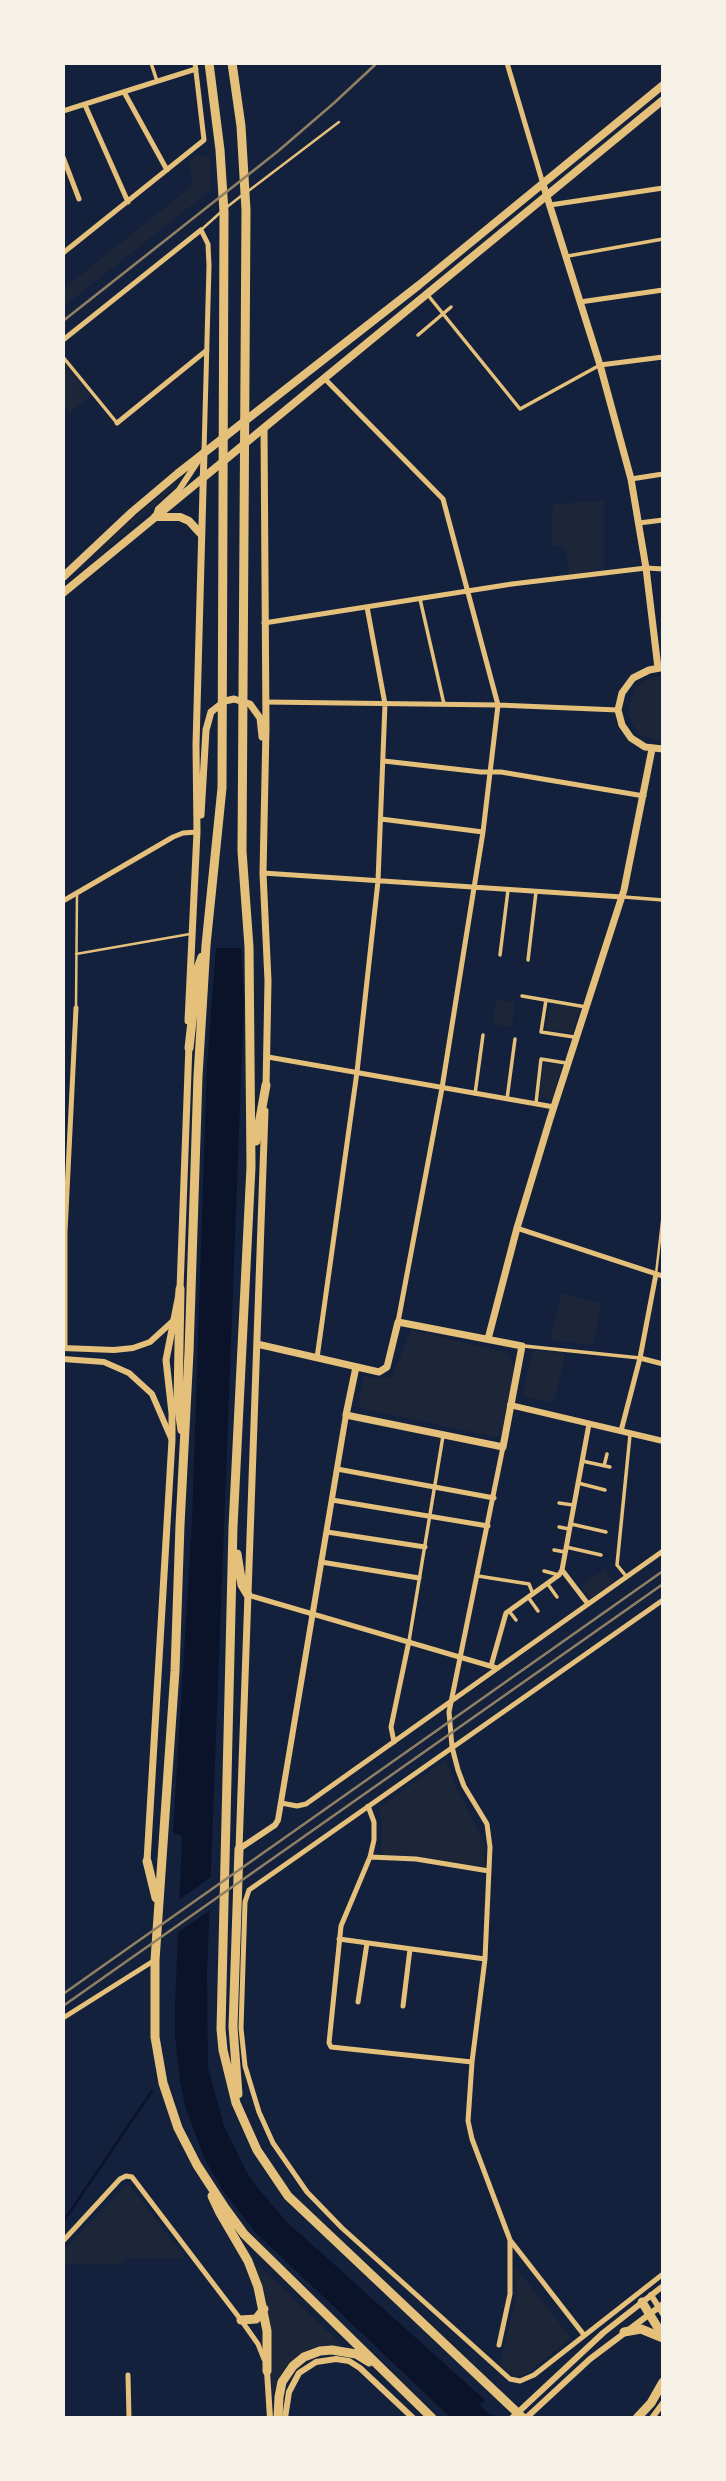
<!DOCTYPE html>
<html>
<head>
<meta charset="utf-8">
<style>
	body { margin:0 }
	#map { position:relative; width:726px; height:2481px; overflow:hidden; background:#14213d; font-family:"IBM Plex Sans",sans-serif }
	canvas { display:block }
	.frame { position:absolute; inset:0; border:65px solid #f6f1e7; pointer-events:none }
</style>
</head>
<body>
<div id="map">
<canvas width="726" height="2481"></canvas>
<div class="frame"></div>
</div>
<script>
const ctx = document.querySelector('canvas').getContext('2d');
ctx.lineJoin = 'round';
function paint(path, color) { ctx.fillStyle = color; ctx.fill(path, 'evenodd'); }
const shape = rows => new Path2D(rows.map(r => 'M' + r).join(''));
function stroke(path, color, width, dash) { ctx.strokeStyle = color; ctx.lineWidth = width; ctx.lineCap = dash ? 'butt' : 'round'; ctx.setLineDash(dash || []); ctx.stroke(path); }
paint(shape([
	[197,156,209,156,211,190,63,307,63,289,193,185,189,163],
	[63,361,91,396,69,413,63,405],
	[176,481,179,483,90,563,115,535],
	[604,501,604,570,569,574,566,548,551,545,553,504],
	[655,677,663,677,662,740,647,738,638,732,632,724,628,710,634,690,645,680],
	[496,1000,515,1002,512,1027,493,1024],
	[550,1004,580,1008,572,1033,546,1030],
	[543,1063,561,1065,553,1100,540,1098],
	[562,1293,601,1304,593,1345,550,1340],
	[411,1330,508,1353,514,1369,503,1431,499,1436,495,1437,360,1408,358,1404,364,1376,385,1379,392,1377],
	[533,1350,565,1354,554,1403,522,1397],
	[605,1569,615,1582,590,1599,581,1586],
	[446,1760,454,1782,485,1845,484,1867,410,1856,383,1854,381,1852,382,1823,378,1808],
	[128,2183,185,2258,124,2258,123,2265,63,2264,63,2250],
	[514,2265,571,2338,527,2374,514,2377,499,2366,515,2302,517,2291],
	[259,2266,343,2346,331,2347,289,2365,280,2377,274,2391,272,2390,269,2320,257,2267]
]), '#1d2539');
paint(shape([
	[216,948,241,948,244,1000,207,1974,208,2068,224,2126,246,2171,256,2186,287,2222,485,2400,469,2418,451,2418,256,2233,224,2192,205,2160,185,2106,180,2080,175,2036,175,2006,182,1836,173,1833,192,1520,207,1064]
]), '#0b132b');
paint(shape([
	[214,1875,213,1908,176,1934,177,1901]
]), '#14213d');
stroke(shape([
	[63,2222,152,2091],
	[475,2412,499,2418]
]), '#0b132b', 2.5);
stroke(shape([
	[460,2398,482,2418]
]), '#0b132b', 16);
stroke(shape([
	[247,192,339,122],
	[227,207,241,196],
	[201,230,222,211],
	[76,954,190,934],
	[76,1006,77,893],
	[656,1274,663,1213]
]), '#e5c07b', 2.5);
stroke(shape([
	[151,63,157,81],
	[568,256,663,239],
	[427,294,520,409,600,365],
	[418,335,451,307],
	[63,357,117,423],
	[420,599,444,704],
	[624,897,663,900],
	[500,955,508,890],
	[528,960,536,892],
	[522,996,586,1007],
	[546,1000,541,1032,574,1037],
	[475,1094,483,1035],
	[507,1099,515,1039],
	[536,1103,541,1059,566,1063],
	[524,1346,640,1358],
	[582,1461,610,1467],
	[604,1466,607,1454],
	[578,1483,605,1490],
	[559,1503,573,1505],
	[571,1524,606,1532],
	[559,1527,569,1529],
	[566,1547,601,1555],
	[554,1550,565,1552],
	[544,1571,559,1575],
	[478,1576,529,1584,533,1594],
	[626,1576,617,1565,630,1435],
	[547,1583,557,1597],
	[528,1597,538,1611],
	[509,1611,516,1620],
	[409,1641,443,1436]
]), '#e5c07b', 3.5);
stroke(shape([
	[507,63,543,184],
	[124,92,167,170],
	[85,105,128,202],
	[63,111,196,69],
	[63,157,79,199],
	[550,205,663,188],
	[63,253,204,140,195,63],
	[580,302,663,290],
	[63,340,201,230,208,244,209,266,204,452],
	[600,365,663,357],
	[324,378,443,499,498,705,483,832,464,950,442,1088,398,1322],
	[117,423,207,350],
	[631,479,663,474],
	[639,523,663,520],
	[264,623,512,584,646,568,663,569],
	[265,702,498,705,618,710],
	[384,761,481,772,501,772,644,796],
	[381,819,483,832],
	[263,873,622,897],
	[63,901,173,837,183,833,197,832],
	[268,1057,554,1107],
	[517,1228,663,1276],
	[65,1348,65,1232,76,1008],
	[317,1358,357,1072,378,881,385,704,367,607],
	[640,1358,663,1364],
	[621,1431,640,1358,656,1274],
	[503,1447,449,1712,452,1747,458,1770,464,1786,487,1824,490,1847,485,1959,472,2062,468,2121,472,2139,510,2240,584,2335],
	[337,1469,494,1498],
	[332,1500,488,1526],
	[327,1532,425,1547],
	[321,1562,419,1578],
	[248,1595,497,1668],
	[663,1600,249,1890,245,1902,241,2028,245,2066,259,2112,273,2143,307,2192,342,2228,510,2379,520,2381,534,2375,663,2274],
	[588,1604,562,1570,589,1424],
	[491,1666,506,1613,559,1575,562,1570],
	[394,1742,391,1727,409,1641],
	[281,1803,297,1806,306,1804,663,1551],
	[368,1806,374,1822,374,1840,370,1857,341,1926,329,2043,331,2047,472,2062],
	[370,1857,416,1859,489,1871],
	[339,1939,485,1959],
	[358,2002,367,1943],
	[403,2006,410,1949],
	[63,2018,155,1960],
	[63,2241,120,2179,126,2176,132,2177,241,2320,258,2344,264,2359],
	[499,2345,510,2294,510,2240],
	[128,2375,129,2418]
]), '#e5c07b', 5);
stroke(shape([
	[156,515,158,509,179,490,200,458],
	[63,1348,114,1350,133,1348,150,1342,173,1321],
	[63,1359,104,1362,129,1373,152,1394,171,1438],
	[510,1405,663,1441],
	[239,1849,275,1825,278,1820,346,1415],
	[651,2295,663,2314],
	[267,2371,270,2418],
	[285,2418,289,2392,299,2373,316,2362,336,2359,349,2361,360,2368,413,2418],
	[512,2418,603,2333,663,2286],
	[526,2418,590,2359,663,2304],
	[652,2418,663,2403]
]), '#e5c07b', 6);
stroke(shape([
	[543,184,600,365,631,479,646,568,658,668],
	[264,428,266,728,263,873,268,981,266,1088],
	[660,668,649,670,633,678,622,693,618,710,622,725,631,738,645,747,663,749],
	[201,815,206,730,211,712,225,701,234,699,250,704,260,718,262,737],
	[188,1021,197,832,196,745,204,452],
	[488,1339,517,1228,550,1119,624,890,652,749],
	[257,1344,379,1372,387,1367,398,1322,522,1346,503,1447,346,1415,356,1367],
	[239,1849,265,1111],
	[147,1861,172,1440,172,1413,166,1360,180,1289,189,1044]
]), '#e5c07b', 7);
stroke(shape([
	[155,517,180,517,189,521,201,534],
	[63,577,132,512,177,474,419,285,663,85],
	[63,593,663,100]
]), '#e5c07b', 8);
stroke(shape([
	[209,63,220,150,224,212,222,788,206,945,198,1076,189,1352,180,1525,175,1671,155,1960,155,2037,163,2083,178,2128,197,2165,225,2208,244,2234,432,2418],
	[232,63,241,126,246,210,242,851,249,947,251,1167,233,1527,221,2029,223,2050,236,2103,257,2150,288,2196,523,2418],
	[189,1048,198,968,202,957],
	[256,1141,266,1085],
	[180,1289,178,1402,182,1430],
	[237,1554,242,1585,248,1595],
	[147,1861,156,1898],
	[238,2094,233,2027,239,1849],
	[212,2196,220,2213,248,2261,258,2287,267,2331,267,2371],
	[642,2302,663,2336],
	[241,2320,256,2319,264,2309],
	[624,2332,641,2329,663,2338],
	[278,2418,279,2397,282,2382,293,2366,304,2357,320,2351,332,2350,356,2354,369,2362],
	[637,2418,651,2403,663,2382]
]), '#e5c07b', 9);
stroke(shape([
	[63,321,277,152,334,103,377,63],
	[63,1994,663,1571],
	[63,2006,663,1584]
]), '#918062', 2.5);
</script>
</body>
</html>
